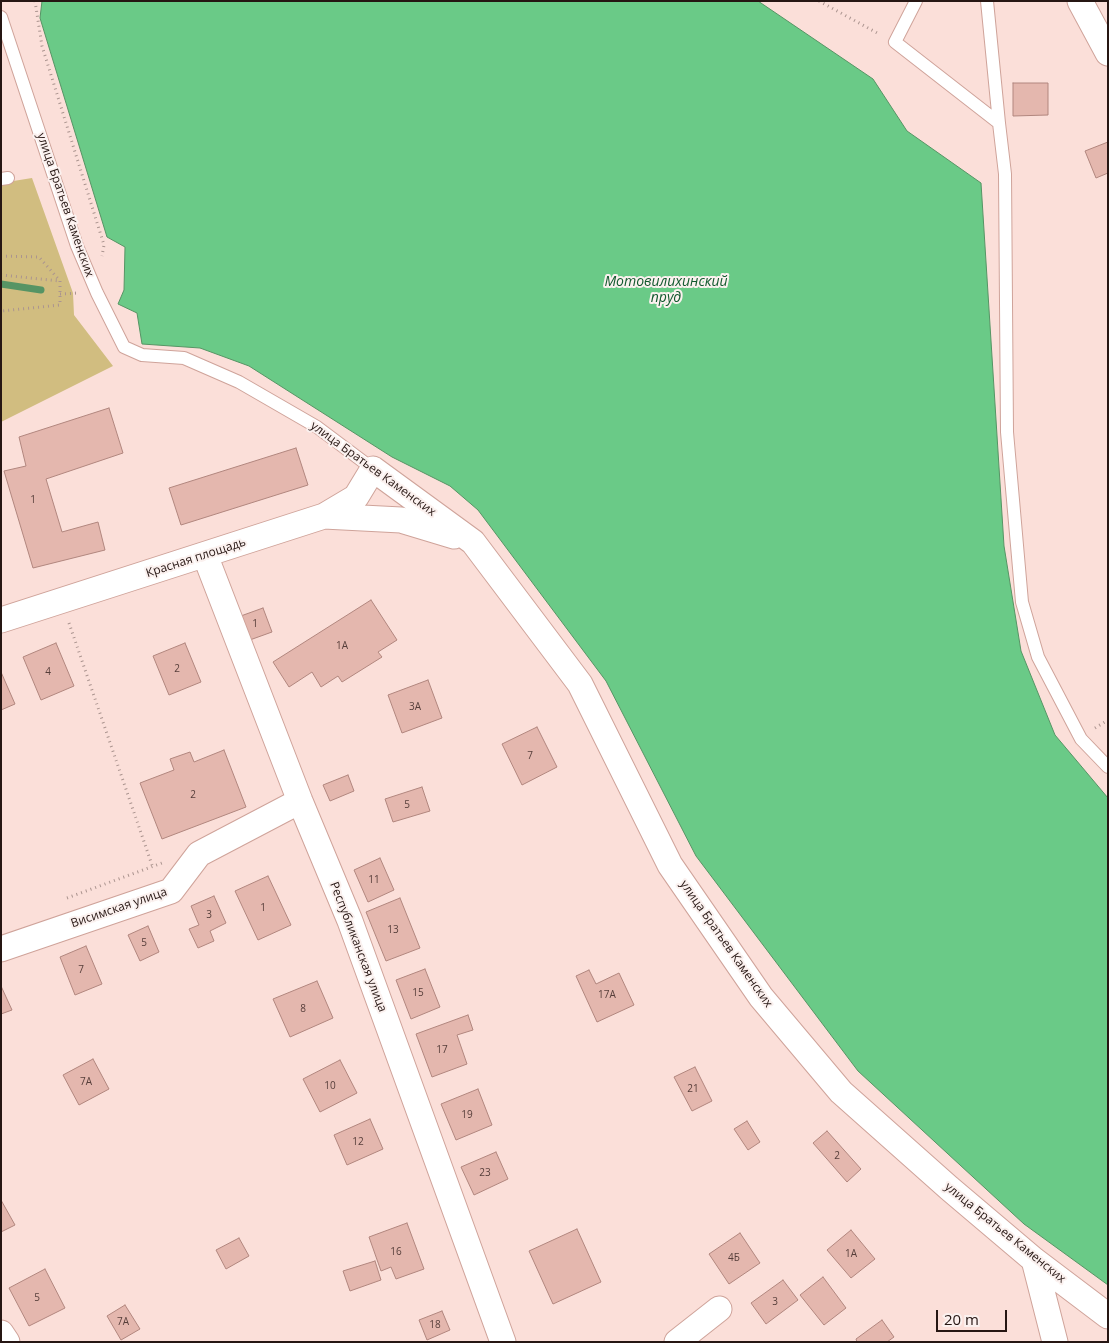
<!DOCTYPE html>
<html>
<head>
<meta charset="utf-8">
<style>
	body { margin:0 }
	#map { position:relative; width:1109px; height:1343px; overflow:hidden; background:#fbdfd9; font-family:"Open Sans",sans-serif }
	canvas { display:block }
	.frame { position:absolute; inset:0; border:2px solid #261613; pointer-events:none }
	.scale { position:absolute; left:936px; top:1310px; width:71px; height:22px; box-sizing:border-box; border:2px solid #261613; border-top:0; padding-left:6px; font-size:15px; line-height:18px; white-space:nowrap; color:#261613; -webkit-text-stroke:4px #fbf1ef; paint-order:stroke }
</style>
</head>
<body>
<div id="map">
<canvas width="1109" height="1343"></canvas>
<div class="frame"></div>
<div class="scale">20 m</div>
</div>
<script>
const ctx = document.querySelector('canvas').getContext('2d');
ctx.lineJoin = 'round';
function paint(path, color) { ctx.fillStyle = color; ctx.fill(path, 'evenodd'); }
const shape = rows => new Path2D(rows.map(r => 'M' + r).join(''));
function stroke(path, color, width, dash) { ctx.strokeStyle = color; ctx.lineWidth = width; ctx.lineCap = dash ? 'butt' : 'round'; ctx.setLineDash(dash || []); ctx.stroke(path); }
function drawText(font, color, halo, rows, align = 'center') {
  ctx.font = font + ' "Open Sans",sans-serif'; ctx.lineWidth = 4; ctx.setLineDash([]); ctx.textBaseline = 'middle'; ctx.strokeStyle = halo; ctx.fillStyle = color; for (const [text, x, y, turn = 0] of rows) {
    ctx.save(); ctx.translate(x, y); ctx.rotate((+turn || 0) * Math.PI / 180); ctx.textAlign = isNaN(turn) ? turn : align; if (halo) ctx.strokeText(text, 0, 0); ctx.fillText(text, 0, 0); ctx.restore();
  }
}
paint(shape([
	[32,178,73,293,74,315,113,366,1,422,1,183]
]), '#d1bd80');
const water = shape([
	[42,1,758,1,873,79,907,131,981,183,1004,546,1021,651,1055,735,1108,798,1108,1285,1024,1224,858,1071,696,856,606,681,478,510,450,486,392,457,249,366,200,348,142,344,137,313,118,304,124,290,125,247,107,237,40,18,42,1]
]);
paint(water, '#6aca87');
stroke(water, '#569464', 1);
stroke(shape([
	[1,284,41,290]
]), '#569464', 7);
const building = shape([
	[1013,83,1048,83,1048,115,1013,116,1013,83],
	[1108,142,1108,173,1096,178,1085,151,1108,142],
	[109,408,123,453,46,479,62,532,98,522,105,550,33,568,4,471,26,466,19,437,109,408],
	[296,448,308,485,181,525,169,488,296,448],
	[371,600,397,640,378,652,382,657,342,682,338,676,321,687,312,672,289,687,273,662,371,600],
	[263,608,272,632,247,641,238,617,263,608],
	[56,643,74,686,41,700,23,657,56,643],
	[185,643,201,682,169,695,153,656,185,643],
	[1,672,15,704,1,710,1,672],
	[428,680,442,718,402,733,388,695,428,680],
	[537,727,557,767,522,785,502,744,537,727],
	[224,750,246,807,162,839,140,783,174,770,170,759,190,752,194,762,224,750],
	[348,775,354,791,330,801,323,785,348,775],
	[422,787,430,811,393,822,385,799,422,787],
	[380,858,394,890,368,902,354,870,380,858],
	[268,876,291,925,258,940,235,891,268,876],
	[214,896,226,923,210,931,214,941,198,948,189,929,199,925,191,906,214,896],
	[400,898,420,948,386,961,366,912,400,898],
	[148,926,159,952,140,961,128,935,148,926],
	[86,946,102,984,75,995,60,957,86,946],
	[425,969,440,1007,411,1019,396,980,425,969],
	[589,970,596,984,619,973,634,1005,597,1022,576,976,589,970],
	[317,981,333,1018,290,1037,273,999,317,981],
	[1,986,12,1010,1,1014,1,986],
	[468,1015,473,1030,457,1035,467,1064,432,1077,416,1034,468,1015],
	[93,1059,109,1089,79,1105,63,1075,93,1059],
	[340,1060,357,1093,320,1112,303,1079,340,1060],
	[695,1067,712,1101,692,1111,674,1077,695,1067],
	[478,1089,492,1125,456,1140,441,1104,478,1089],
	[370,1119,383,1149,347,1165,334,1135,370,1119],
	[747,1121,760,1142,748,1150,734,1129,747,1121],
	[827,1131,861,1169,847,1182,813,1143,827,1131],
	[496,1152,508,1179,474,1195,461,1167,496,1152],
	[1,1200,15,1225,1,1232,1,1200],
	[407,1223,424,1269,396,1279,391,1267,381,1271,369,1237,407,1223],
	[577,1229,601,1282,553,1304,529,1251,577,1229],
	[851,1230,875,1259,851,1278,827,1250,851,1230],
	[740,1233,760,1263,729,1284,709,1254,740,1233],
	[239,1238,249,1256,226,1269,216,1250,239,1238],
	[375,1261,381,1280,350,1291,343,1271,375,1261],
	[45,1269,65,1308,29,1326,9,1288,45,1269],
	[823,1277,846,1308,824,1325,800,1295,823,1277],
	[783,1280,798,1300,766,1324,751,1303,783,1280],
	[125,1305,140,1329,121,1340,107,1316,125,1305],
	[442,1311,450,1330,427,1340,419,1320,442,1311],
	[882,1320,894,1337,887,1342,857,1342,856,1339,882,1320]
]);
paint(building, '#e4b7ae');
stroke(building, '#b1867e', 1);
const service = shape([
	[916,1,895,42,999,123,1005,174,1007,432,1022,602,1038,657,1081,739,1108,767],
	[987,1,999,123],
	[1,17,77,246,97,293,124,347,142,355,184,358,239,382,317,427,373,469],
	[1,179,8,178]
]);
const minor = shape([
	[1080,1,1108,53],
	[324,516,401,520,454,536],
	[205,555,300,801,350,921,503,1342],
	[1,620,324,516,356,497,373,469,473,542,580,684,670,865,761,997,841,1092,949,1188,1034,1260,1108,1316],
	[1,949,171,891,199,854,300,801],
	[1034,1260,1055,1342],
	[1,1333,7,1342],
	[677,1342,719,1309]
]);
stroke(service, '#cfa39a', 14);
stroke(minor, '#cfa39a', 27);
stroke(shape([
	[35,1,42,46,104,245,102,256],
	[819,1,879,34],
	[1,256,39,257,60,281,60,305,1,311],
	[1,275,60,281],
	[60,294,78,293],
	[69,623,152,865],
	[1095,728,1108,720],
	[67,898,162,863]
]), '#ab948f', 3, [1, 4]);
stroke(service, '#fff', 12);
stroke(minor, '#fff', 25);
drawText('10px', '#563e3a', null, [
	["1",33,500],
	["1",255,624],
	["1А",342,646],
	["2",177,669],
	["4",48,672],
	["3А",415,707],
	["7",530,756],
	["2",193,795],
	["5",407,805],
	["11",374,880],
	["1",263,908],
	["3",209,915],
	["13",393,930],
	["5",144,943],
	["7",81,970],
	["15",418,993],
	["17А",607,995],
	["8",303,1009],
	["17",442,1050],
	["7А",86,1082],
	["10",330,1086],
	["21",693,1089],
	["19",467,1115],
	["12",358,1142],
	["2",837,1156],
	["23",485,1173],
	["16",396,1252],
	["1А",851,1254],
	["4Б",734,1258],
	["5",37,1298],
	["3",775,1302],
	["7А",123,1322],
	["18",435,1325]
]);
drawText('12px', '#261613', '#fbf1ef', [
	["улица Братьев Каменских",65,205,71],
	["улица Братьев Каменских",373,469,36],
	["Красная площадь",196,558,-18],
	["Висимская улица",119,908,-19],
	["улица Братьев Каменских",726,944,55],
	["Республиканская улица",358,947,69],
	["улица Братьев Каменских",1005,1233,39]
]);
drawText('italic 14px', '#12592e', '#fbf1ef', [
	["Мотовилихинский",666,282],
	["пруд",666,298]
]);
</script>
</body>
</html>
